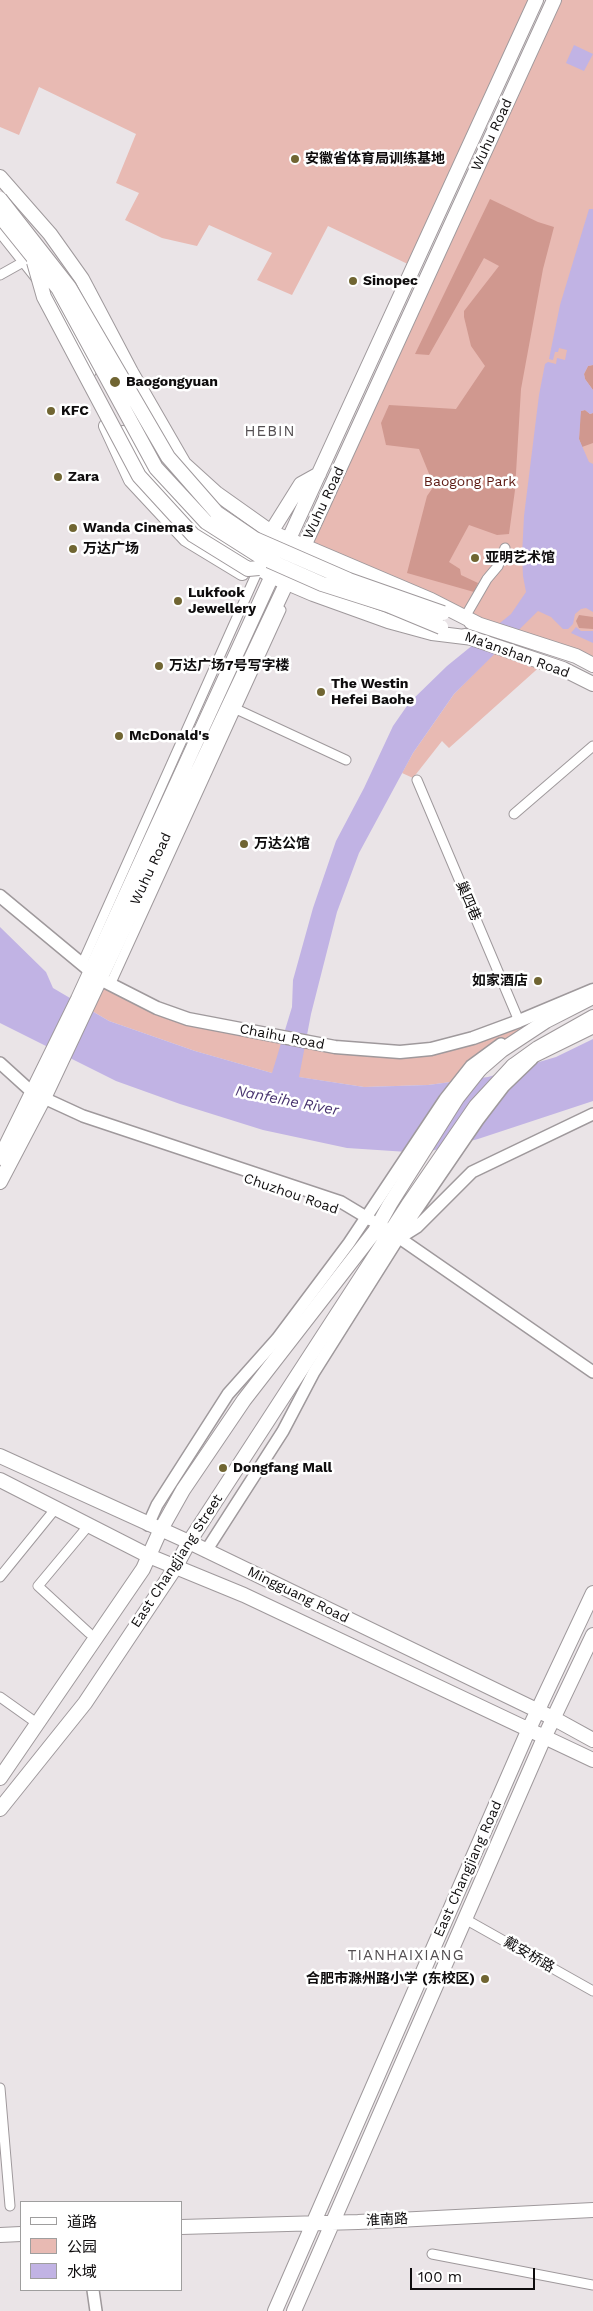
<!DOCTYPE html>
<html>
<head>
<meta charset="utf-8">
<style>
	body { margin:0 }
	#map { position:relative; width:593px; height:2311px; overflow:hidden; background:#eae4e7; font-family:"Work Sans","Noto Sans SC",sans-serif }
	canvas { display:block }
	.legend { position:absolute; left:20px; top:2201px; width:162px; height:90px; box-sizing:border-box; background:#fff; border:1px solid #9f9e9e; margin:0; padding:6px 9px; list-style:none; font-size:15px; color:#0e0c0d }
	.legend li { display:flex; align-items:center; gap:10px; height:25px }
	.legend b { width:25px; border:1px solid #9f9e9e }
	.scale { position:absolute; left:410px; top:2268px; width:125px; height:22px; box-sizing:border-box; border:2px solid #0e0c0d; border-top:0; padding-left:6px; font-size:15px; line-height:18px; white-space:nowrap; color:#0e0c0d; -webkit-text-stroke:4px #fff; paint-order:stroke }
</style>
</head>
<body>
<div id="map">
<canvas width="593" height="2311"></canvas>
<ul class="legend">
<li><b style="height:6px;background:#fff"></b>道路</li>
<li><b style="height:14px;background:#e8bab3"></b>公园</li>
<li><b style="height:14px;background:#c1b3e4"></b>水域</li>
</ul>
<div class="scale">100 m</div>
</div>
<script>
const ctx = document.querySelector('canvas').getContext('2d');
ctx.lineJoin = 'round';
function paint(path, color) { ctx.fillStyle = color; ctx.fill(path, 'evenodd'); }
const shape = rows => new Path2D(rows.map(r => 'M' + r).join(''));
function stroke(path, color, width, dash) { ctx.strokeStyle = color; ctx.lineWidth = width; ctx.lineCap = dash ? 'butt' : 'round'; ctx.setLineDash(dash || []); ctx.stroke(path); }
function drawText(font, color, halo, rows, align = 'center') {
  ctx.font = font + ' "Work Sans","Noto Sans SC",sans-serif'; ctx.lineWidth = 5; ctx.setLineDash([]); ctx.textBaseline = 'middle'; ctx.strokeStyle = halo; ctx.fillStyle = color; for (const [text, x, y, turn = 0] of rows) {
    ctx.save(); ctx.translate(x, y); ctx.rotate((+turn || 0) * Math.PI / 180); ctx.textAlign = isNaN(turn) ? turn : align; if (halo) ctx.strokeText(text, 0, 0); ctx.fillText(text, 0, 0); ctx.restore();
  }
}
paint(shape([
	[0,0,536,0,414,267,328,226,292,295,257,280,272,253,209,225,197,246,162,238,125,220,139,193,116,183,136,134,39,87,19,135,0,127],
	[554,0,593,0,593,665,478,624,304,546],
	[500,647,544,663,449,748,442,741,413,778,402,773,413,753,454,694],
	[100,979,188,1019,307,1034,335,1047,400,1052,556,1010,459,1081,428,1085,364,1087,272,1073,195,1051,109,1021,87,1008]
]), '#e8bab3');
paint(shape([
	[490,199,538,222,554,227,543,269,521,389,515,490,509,534,497,535,469,525,449,562,460,569,461,575,478,583,474,592,407,573,427,496,434,486,419,449,386,445,381,423,389,405,456,409,485,366,471,346,464,317,464,311,499,266,484,258,429,355,415,354],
	[593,365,593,390,585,379,584,374,588,366],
	[585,410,590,414,593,413,593,443,582,447,579,439,580,416,581,411],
	[579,615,593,617,593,629,579,628,576,621]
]), '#d0988f');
paint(shape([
	[574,45,593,54,584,71,566,63],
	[589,209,593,209,593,365,588,366,584,374,585,379,593,390,593,413,590,414,585,410,581,411,579,439,589,462,593,464,593,612,586,608,581,609,575,614,573,624,568,629,563,629,551,617,538,611,454,694,413,753,359,853,337,912,311,1014,299,1077,364,1087,428,1085,488,1077,556,1057,593,1039,593,1101,478,1139,423,1153,347,1148,263,1130,180,1104,116,1081,0,1023,0,927,46,972,53,988,109,1021,195,1051,272,1073,292,1007,293,980,313,908,336,841,364,788,393,726,409,703,447,666,511,614,526,592,523,576,522,555,524,516,539,395,545,364,548,362,556,364,557,358,565,360,567,350,559,348,558,352,555,352,553,360,549,359,560,305],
	[576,627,581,631,593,631,593,643,571,633]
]), '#c1b3e4');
const minor = shape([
	[0,275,25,261],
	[465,617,487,579,498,566,505,548],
	[236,709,346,760],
	[417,780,519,1021],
	[514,814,593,746],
	[82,964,259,568],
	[110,985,281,610],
	[532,1059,593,1029],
	[89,1525,38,1586,89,1633],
	[0,1577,56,1508],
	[0,1697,31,1719],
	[465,1919,593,1991],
	[0,2088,10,2206],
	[432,2254,593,2285]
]);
const tertiary = shape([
	[0,1063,33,1093,83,1116,341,1202,371,1220],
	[385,1228,593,1372],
	[401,1237,417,1227,472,1172,593,1114],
	[148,1525,157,1505,228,1394,277,1339,349,1243,445,1099,471,1066,501,1044],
	[206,1551,283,1431,314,1372,413,1215,478,1120,504,1086,532,1059],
	[93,2290,96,2311]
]);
const secondary = shape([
	[0,896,100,979,157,1008,188,1019,335,1047,400,1052,431,1049,473,1038,519,1021,593,990]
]);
const primary = shape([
	[271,532,301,484,319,474],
	[0,1158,78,999,536,0],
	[0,1182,44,1098,304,546,554,0],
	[0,1456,189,1542,553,1718,593,1740],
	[0,1480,149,1556,244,1595,593,1760],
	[0,1778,143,1569,160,1531,183,1490,244,1400,375,1231,390,1204,457,1098,480,1069],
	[0,1809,85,1703,175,1568,189,1542,408,1205,476,1106,513,1066],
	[181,2227,358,2222,593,2210],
	[0,2235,21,2234],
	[275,2311,528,1731,593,1593],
	[294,2311,544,1738,593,1635]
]);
const trunk = shape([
	[0,177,50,234,82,279,131,372,184,464,216,493,271,532,431,600,478,624],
	[0,229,50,292,89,371],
	[106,426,131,480,186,539,242,573],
	[123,433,146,473,193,525,271,576,313,594,388,621,432,633,473,638],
	[471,622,576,656,593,665],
	[465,636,563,669,593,684],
	[513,1066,538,1048,593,1017],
	[480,1069,502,1050,546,1021,593,997]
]);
stroke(minor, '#9f999c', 11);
stroke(tertiary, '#9f999c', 14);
stroke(secondary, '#9f999c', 15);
stroke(primary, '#9f999c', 16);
stroke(trunk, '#9f999c', 16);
stroke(minor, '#fff', 9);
stroke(tertiary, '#fff', 11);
stroke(secondary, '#fff', 12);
stroke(primary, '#fff', 14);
stroke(trunk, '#fff', 14);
const trunkBridge = shape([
	[0,199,69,287,168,457,217,513,255,539,349,580,443,613],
	[0,216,58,288,156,468,206,522,261,557,322,584,388,605,441,627],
	[34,262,44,297,139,476,193,535,248,569,259,568]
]);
stroke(trunkBridge, '#9f999c', 16, []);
stroke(trunkBridge, '#fff', 14);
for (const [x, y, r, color] of [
	[295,159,5,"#706532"],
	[353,281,5,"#706532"],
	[115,382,6,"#706532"],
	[51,411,5,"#706532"],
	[58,477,5,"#706532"],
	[73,528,5,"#706532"],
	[73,549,5,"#706532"],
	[475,558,5,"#706532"],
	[178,601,5,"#706532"],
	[159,666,5,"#706532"],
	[321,692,5,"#706532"],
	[119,736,5,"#706532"],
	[244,844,5,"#706532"],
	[538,981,5,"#706532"],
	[223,1468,5,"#706532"],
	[485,1979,5,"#706532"]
]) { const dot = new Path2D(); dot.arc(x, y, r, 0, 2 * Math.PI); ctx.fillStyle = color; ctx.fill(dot); stroke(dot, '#fff', 2); }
drawText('14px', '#0e0c0d', '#fff', [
	["Wuhu Road",492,135,-65],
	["Wuhu Road",324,503,-65],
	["Ma'anshan Road",517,655,20],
	["Wuhu Road",151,869,-65],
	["巢四巷",468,901,67],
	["Chaihu Road",282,1037,11],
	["Chuzhou Road",291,1194,19],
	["East Changjiang Street",177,1561,-57],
	["Mingguang Road",298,1595,26],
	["East Changjiang Road",468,1869,-66],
	["戴安桥路",529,1955,30],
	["淮南路",387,2220,-3]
]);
drawText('bold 14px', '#0e0c0d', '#fff', [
	["安徽省体育局训练基地",305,159],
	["Sinopec",363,281],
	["Baogongyuan",126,382],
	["KFC",61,411],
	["Zara",68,477],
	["Wanda Cinemas",83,528],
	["万达广场",83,549],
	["亚明艺术馆",485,558],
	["Lukfook",188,593],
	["Jewellery",188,609],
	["万达广场7号写字楼",169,666],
	["The Westin",331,684],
	["Hefei Baohe",331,700],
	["McDonald's",129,736],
	["万达公馆",254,844],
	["如家酒店",528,981,"right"],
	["Dongfang Mall",233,1468],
	["合肥市滁州路小学 (东校区)",475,1979,"right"]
], 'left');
drawText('14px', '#5c1912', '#fff', [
	["Baogong Park",470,482]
]);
ctx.letterSpacing = '1px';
drawText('15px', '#534e51', '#fff', [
	["HEBIN",270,432],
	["TIANHAIXIANG",406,1956]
]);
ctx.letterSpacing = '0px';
drawText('italic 15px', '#48336f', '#fff', [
	["Nanfeihe River",287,1101,11]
]);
</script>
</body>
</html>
